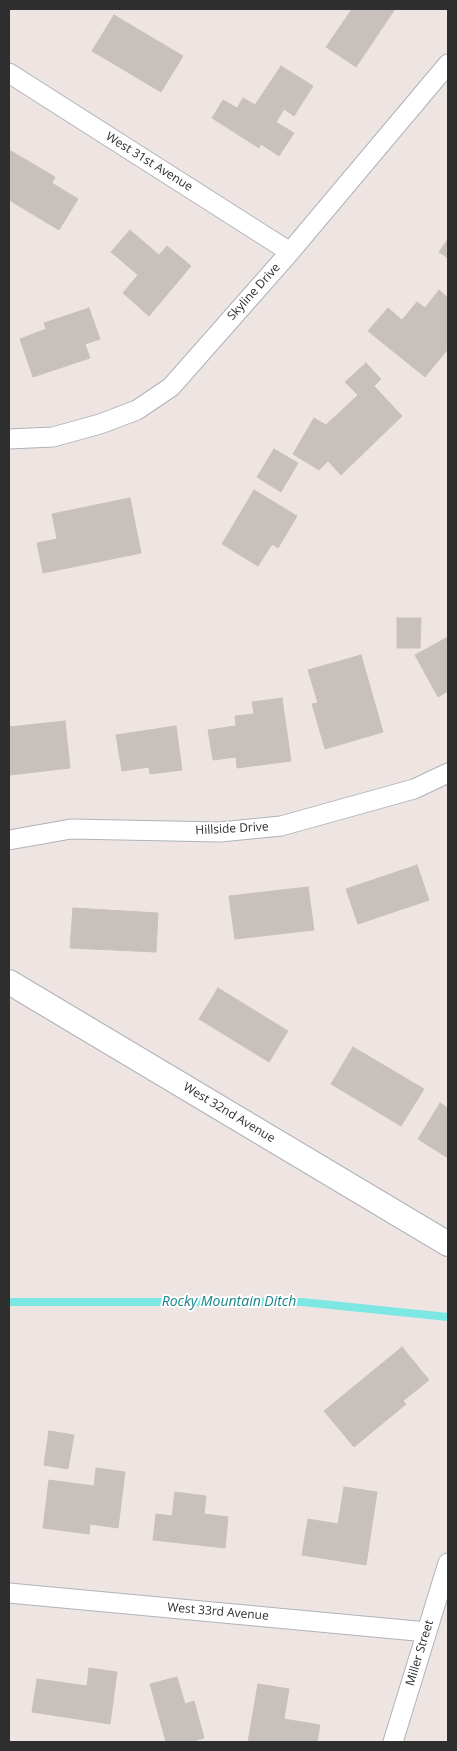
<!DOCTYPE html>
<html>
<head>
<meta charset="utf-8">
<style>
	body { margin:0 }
	#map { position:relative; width:457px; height:1751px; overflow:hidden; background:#eee5e2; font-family:"Open Sans",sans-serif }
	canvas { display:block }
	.frame { position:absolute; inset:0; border:10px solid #2e2e2e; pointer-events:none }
</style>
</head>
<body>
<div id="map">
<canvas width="457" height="1751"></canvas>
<div class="frame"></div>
</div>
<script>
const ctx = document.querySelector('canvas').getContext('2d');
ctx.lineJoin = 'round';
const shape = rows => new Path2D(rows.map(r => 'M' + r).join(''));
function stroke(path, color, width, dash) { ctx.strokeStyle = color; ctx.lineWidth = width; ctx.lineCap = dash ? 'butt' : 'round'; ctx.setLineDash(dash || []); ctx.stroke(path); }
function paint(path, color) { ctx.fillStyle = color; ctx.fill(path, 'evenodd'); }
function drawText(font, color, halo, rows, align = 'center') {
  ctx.font = font + ' "Open Sans",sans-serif'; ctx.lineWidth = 4; ctx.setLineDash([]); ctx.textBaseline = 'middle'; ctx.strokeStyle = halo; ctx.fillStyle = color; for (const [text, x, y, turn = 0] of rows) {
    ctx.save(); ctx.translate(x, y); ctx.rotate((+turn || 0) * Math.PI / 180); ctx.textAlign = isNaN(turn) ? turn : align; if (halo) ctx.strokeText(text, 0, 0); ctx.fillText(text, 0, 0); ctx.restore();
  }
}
stroke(shape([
	[9,1302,302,1302,448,1317]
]), '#7de7e4', 8);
const building = shape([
	[352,9,395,9,356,67,326,47,352,9],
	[114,15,183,56,161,92,92,51,114,15],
	[281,66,313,86,294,116,284,109,276,122,294,133,279,156,261,144,259,148,212,118,223,100,237,108,243,98,255,105,281,66],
	[11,151,55,177,52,183,78,199,59,230,9,200,9,155,11,151],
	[130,230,159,255,167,246,191,266,149,316,123,293,138,275,111,252,130,230],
	[448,239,448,258,439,252,448,239],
	[439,290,448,298,448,349,425,377,368,331,388,308,402,320,417,302,425,308,439,290],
	[89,308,100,339,85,344,90,358,33,377,20,339,46,329,44,323,89,308],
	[366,363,381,379,374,386,402,416,341,475,328,461,319,470,293,454,314,418,326,425,358,395,345,382,366,363],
	[274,449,298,463,281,492,257,477,274,449],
	[254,490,297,516,278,548,272,544,258,566,222,544,254,490],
	[130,498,141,553,43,573,37,543,57,539,52,514,130,498],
	[397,618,421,618,420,648,397,648,397,618],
	[448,637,448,691,438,697,415,655,448,637],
	[361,655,383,732,325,749,312,704,318,703,308,670,361,655],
	[282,698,291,761,237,768,236,757,213,760,208,730,236,726,235,716,254,714,252,702,282,698],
	[65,721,70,768,10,775,9,727,65,721],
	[176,726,182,770,150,774,149,767,122,771,116,735,176,726],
	[417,865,429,900,358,924,346,889,417,865],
	[308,887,314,930,235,939,229,896,308,887],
	[73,908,158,913,156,952,70,948,73,908],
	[218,988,288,1031,269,1062,199,1019,218,988],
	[353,1047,424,1089,401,1126,331,1084,353,1047],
	[440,1103,448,1108,448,1158,418,1139,440,1103],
	[402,1347,429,1380,403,1401,406,1404,354,1447,324,1411,402,1347],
	[49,1431,74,1435,68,1469,44,1465,49,1431],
	[96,1468,125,1472,118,1528,90,1524,89,1534,43,1528,49,1480,94,1486,96,1468],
	[344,1487,377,1492,366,1565,302,1555,308,1519,338,1524,344,1487],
	[175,1492,206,1496,204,1514,228,1517,225,1548,153,1540,156,1514,172,1516,175,1492],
	[89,1668,117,1672,110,1724,32,1712,37,1679,87,1686,89,1668],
	[177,1677,185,1704,194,1701,204,1738,190,1742,166,1742,150,1684,177,1677],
	[258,1684,289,1689,284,1719,320,1725,317,1742,248,1742,258,1684]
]);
paint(building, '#c7c0bd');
stroke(building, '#c9c0bb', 1);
const minor = shape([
	[9,73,290,252],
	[9,439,53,437,100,424,137,410,171,387,290,252,448,64],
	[9,840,71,829,220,832,281,826,414,789,448,773],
	[9,1593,427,1632],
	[393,1742,448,1563]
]);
const tertiary = shape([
	[9,982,448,1244]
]);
stroke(minor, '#aeb3b9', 21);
stroke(tertiary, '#aeb3b9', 26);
stroke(minor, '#fff', 19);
stroke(tertiary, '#fff', 24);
drawText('12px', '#2e2e2e', '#fff', [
	["West 31st Avenue",149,162,32],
	["Skyline Drive",254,292,-48],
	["Hillside Drive",232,829,-3],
	["West 32nd Avenue",229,1113,31],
	["West 33rd Avenue",218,1612,5],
	["Miller Street",420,1653,-73]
]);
drawText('italic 14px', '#17838a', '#fff', [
	["Rocky Mountain Ditch",229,1302]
]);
</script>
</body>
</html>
